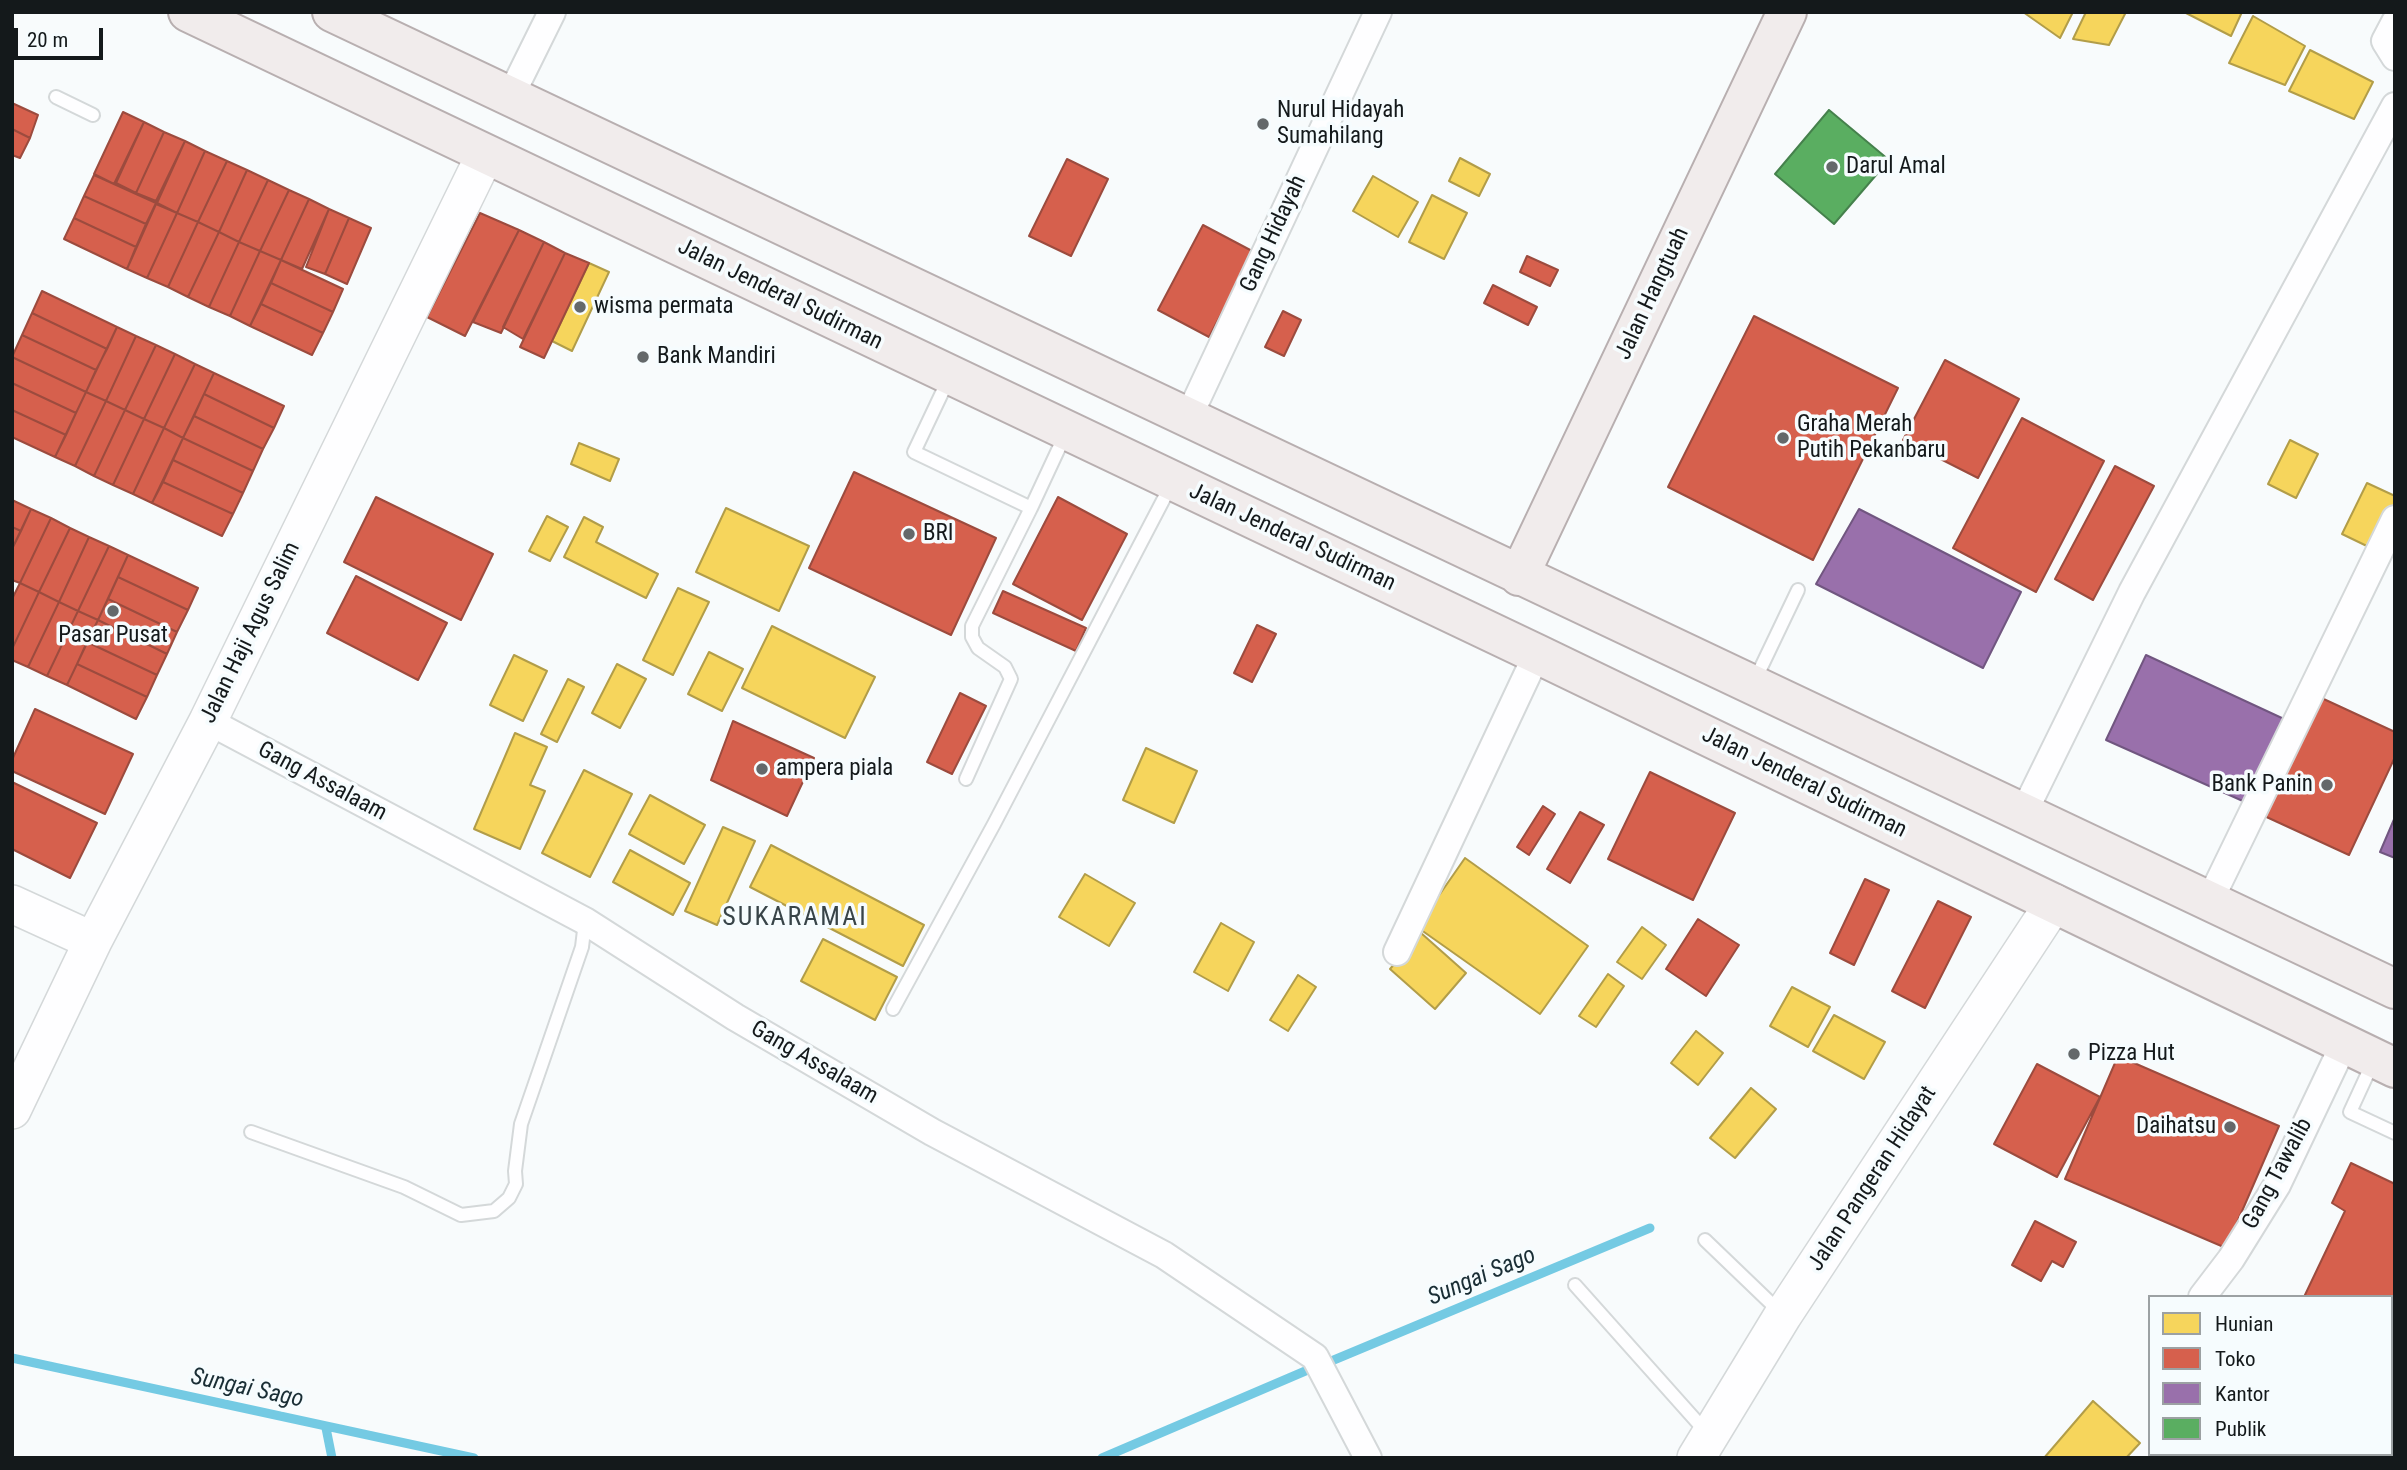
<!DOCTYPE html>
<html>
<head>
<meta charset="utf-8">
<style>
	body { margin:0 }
	#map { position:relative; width:2407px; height:1470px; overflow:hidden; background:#f8fbfc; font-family:"Roboto Condensed",sans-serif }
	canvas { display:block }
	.frame { position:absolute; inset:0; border:14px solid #14191b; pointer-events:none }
	.legend { position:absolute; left:2148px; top:1295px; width:245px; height:161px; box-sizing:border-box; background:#f6fcfe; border:2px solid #9ca1a3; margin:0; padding:9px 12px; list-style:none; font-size:21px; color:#14191b }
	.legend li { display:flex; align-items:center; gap:14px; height:35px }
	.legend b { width:35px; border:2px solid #9ca1a3 }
	.scale { position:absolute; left:14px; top:28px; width:89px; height:32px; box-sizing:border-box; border:4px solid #14191b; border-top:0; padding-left:9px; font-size:21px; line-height:24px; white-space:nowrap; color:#14191b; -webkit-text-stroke:5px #f6fcfe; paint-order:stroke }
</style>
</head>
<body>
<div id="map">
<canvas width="2407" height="1470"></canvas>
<div class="frame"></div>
<ul class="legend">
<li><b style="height:19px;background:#f6d55c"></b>Hunian</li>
<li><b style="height:19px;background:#d6604d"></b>Toko</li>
<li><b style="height:19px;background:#9970ab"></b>Kantor</li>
<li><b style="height:19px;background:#5aae61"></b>Publik</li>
</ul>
<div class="scale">20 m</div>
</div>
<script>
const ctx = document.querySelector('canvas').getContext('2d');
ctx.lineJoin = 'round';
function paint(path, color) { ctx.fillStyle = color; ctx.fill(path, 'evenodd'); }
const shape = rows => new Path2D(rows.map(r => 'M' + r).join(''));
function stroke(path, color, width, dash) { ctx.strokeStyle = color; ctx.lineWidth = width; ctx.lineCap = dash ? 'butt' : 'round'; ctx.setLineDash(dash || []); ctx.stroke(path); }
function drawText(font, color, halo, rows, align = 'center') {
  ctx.font = font + ' "Roboto Condensed",sans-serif'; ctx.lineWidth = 7; ctx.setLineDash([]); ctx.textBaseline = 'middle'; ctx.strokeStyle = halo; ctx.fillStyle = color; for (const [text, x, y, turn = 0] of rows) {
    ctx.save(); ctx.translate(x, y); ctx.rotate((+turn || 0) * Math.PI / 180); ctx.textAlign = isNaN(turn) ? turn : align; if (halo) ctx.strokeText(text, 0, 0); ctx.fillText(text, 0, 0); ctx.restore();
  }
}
const homes = shape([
	[2023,12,2073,12,2060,38,2023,12],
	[2086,12,2126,12,2109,45,2073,39,2086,12],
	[2184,12,2242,12,2231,36,2184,12],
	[2253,16,2305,46,2285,85,2229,63,2253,16],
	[2310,50,2373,82,2354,119,2289,91,2310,50],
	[1460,158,1490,174,1479,196,1449,181,1460,158],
	[1373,176,1418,202,1398,237,1353,211,1373,176],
	[1432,195,1467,213,1444,259,1409,242,1432,195],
	[589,263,609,272,572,351,552,341,589,263],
	[2290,440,2318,454,2296,498,2268,484,2290,440],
	[579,443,619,459,610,481,571,464,579,443],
	[2367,483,2395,496,2395,504,2373,549,2342,534,2367,483],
	[726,508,809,546,779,611,696,572,726,508],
	[547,516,568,527,550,561,529,551,547,516],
	[584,517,603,527,596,542,658,574,646,598,564,557,584,517],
	[678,588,709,602,673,675,643,660,678,588],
	[772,626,875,677,845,738,742,688,772,626],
	[709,652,743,669,722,711,688,694,709,652],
	[514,655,547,671,523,721,490,705,514,655],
	[617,664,646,679,620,728,592,713,617,664],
	[568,679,584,687,557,742,541,734,568,679],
	[515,733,547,747,530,785,545,791,520,849,474,829,515,733],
	[1146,748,1197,771,1174,823,1123,800,1146,748],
	[584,770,632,794,590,877,542,853,584,770],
	[650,795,705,825,684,864,629,834,650,795],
	[723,827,755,841,717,925,685,911,723,827],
	[771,845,924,925,903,966,750,887,771,845],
	[630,850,690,883,673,915,613,882,630,850],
	[1465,858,1588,946,1540,1014,1417,927,1465,858],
	[1085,874,1135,903,1109,946,1059,917,1085,874],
	[1221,923,1254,942,1228,991,1194,972,1221,923],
	[1642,927,1666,945,1642,979,1617,962,1642,927],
	[1421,933,1466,973,1435,1009,1390,969,1421,933],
	[823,939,897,977,875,1020,801,981,823,939],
	[1608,974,1624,986,1596,1027,1579,1016,1608,974],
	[1298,975,1316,987,1288,1031,1270,1020,1298,975],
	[1792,987,1830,1007,1808,1047,1770,1026,1792,987],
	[1834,1015,1885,1042,1864,1079,1813,1051,1834,1015],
	[1696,1031,1723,1053,1698,1085,1671,1063,1696,1031],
	[1751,1088,1776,1109,1735,1158,1710,1138,1751,1088],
	[2093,1401,2140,1443,2126,1458,2044,1458,2093,1401],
	[2306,1454,2347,1454,2345,1458,2304,1458,2306,1454]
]);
paint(homes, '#f6d55c');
stroke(homes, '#b29d48', 2);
const shops = shape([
	[12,103,38,115,30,138,12,129,12,103],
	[123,112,144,122,114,184,94,174,123,112],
	[144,122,164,132,136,193,116,183,144,122],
	[12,129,30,138,20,158,12,155,12,129],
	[164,132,185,141,156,201,136,193,164,132],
	[185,141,205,151,177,213,157,203,185,141],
	[205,151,227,161,198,222,177,213,205,151],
	[1067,159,1108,179,1071,256,1029,236,1067,159],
	[227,161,247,170,219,232,198,222,227,161],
	[247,170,268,180,239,242,219,232,247,170],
	[94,175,156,203,146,224,84,196,94,175],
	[268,180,289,190,260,251,239,242,268,180],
	[289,190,309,199,281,260,260,251,289,190],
	[84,196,146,224,136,247,74,218,84,196],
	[309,199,329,209,302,269,281,260,309,199],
	[156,204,177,213,147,278,127,269,156,204],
	[329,209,349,218,325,274,306,267,329,209],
	[177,213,198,222,168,287,147,278,177,213],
	[480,213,519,230,465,336,427,317,480,213],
	[74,218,136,247,127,269,64,239,74,218],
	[349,218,371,228,347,284,325,274,349,218],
	[198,222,219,232,188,297,168,287,198,222],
	[1203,225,1254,252,1209,337,1158,310,1203,225],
	[519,230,544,242,501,333,473,322,519,230],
	[219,232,239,242,209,307,188,297,219,232],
	[239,242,260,251,230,316,209,307,239,242],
	[544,242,565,253,523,339,503,327,544,242],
	[260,251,281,260,250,326,230,316,260,251],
	[565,253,589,263,544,358,520,347,565,253],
	[1527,256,1558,270,1550,286,1520,272,1527,256],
	[281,260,343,289,333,312,271,283,281,260],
	[271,283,333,312,323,333,261,304,271,283],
	[1493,285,1537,307,1528,325,1484,303,1493,285],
	[42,291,117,327,107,349,32,313,42,291],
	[261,304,323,333,312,355,250,326,261,304],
	[1283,311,1301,320,1284,356,1265,347,1283,311],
	[32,313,107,349,96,370,22,335,32,313],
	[1754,316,1898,388,1813,560,1668,487,1754,316],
	[117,327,136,336,106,401,86,392,117,327],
	[22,335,96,370,86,392,12,357,22,335],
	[136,336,156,345,125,410,106,401,136,336],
	[156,345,175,354,144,419,125,410,156,345],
	[175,354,195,364,164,428,144,419,175,354],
	[12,357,86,392,76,413,12,383,12,357],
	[1945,360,2019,399,1978,478,1903,440,1945,360],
	[195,364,214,373,183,438,164,428,195,364],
	[214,373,284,406,274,428,204,394,214,373],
	[12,383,76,413,66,435,12,410,12,383],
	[86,392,106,401,75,466,55,457,86,392],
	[204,394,274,428,263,449,194,416,204,394],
	[106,401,125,410,94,476,75,466,106,401],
	[12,410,66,435,55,457,12,437,12,410],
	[125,410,144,419,113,485,94,476,125,410],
	[194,416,263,449,253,471,183,438,194,416],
	[2022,418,2104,461,2036,592,1953,548,2022,418],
	[144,419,164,428,133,494,113,485,144,419],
	[164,428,183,438,152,503,133,494,164,428],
	[183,438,253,471,243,493,173,460,183,438],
	[173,460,243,493,233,514,163,482,173,460],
	[2115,466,2154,486,2093,600,2055,579,2115,466],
	[854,472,996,538,951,635,809,568,854,472],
	[163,482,233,514,222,536,152,503,163,482],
	[376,497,493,554,461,620,344,562,376,497],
	[1058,497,1127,534,1082,620,1013,584,1058,497],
	[12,500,31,509,21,531,12,527,12,500],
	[31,509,51,518,20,583,12,580,12,549,31,509],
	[51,518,70,528,39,592,20,583,51,518],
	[12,527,21,531,12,549,12,527],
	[70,528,89,537,59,602,39,592,70,528],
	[89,537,109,546,78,611,59,602,89,537],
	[109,546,128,555,98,620,78,611,109,546],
	[128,555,198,588,188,610,118,577,128,555],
	[356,576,447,623,418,680,327,633,356,576],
	[118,577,188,610,177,632,108,599,118,577],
	[20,583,39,592,12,649,12,599,20,583],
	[1003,591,1086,628,1076,651,993,613,1003,591],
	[39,592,59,602,28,667,12,660,12,649,39,592],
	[108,599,177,632,167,654,98,620,108,599],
	[59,602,78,611,47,676,28,667,59,602],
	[78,611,98,620,67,685,47,676,78,611],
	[98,620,167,654,157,675,87,642,98,620],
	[1257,625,1276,634,1252,682,1234,673,1257,625],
	[87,642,157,675,147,697,77,664,87,642],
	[77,664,147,697,136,719,67,685,77,664],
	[960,693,986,706,952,774,927,762,960,693],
	[2315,695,2395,732,2395,757,2349,855,2260,814,2315,695],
	[35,709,133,754,105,814,12,771,12,760,35,709],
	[733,721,814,758,787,816,711,780,733,721],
	[1650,772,1735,813,1693,900,1608,859,1650,772],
	[12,782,97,823,70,878,12,849,12,782],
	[1543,806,1555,814,1529,855,1517,847,1543,806],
	[1580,812,1604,825,1570,883,1547,869,1580,812],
	[1865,879,1889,890,1854,965,1830,953,1865,879],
	[1938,901,1971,917,1925,1008,1892,991,1938,901],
	[1698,919,1739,945,1706,996,1666,969,1698,919],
	[2118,1056,2279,1126,2226,1248,2065,1179,2118,1056],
	[2037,1064,2100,1097,2057,1177,1994,1144,2037,1064],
	[2351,1163,2395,1184,2395,1339,2391,1338,2391,1297,2304,1297,2345,1211,2332,1203,2351,1163],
	[2035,1221,2076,1242,2063,1267,2052,1261,2041,1281,2012,1265,2035,1221]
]);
paint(shops, '#d6604d');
stroke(shops, '#9c4b3e', 2);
const offices = shape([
	[1859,509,2021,592,1983,668,1816,584,1859,509],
	[2146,655,2284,719,2245,802,2106,740,2146,655],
	[2395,817,2395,858,2380,852,2395,817]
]);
paint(offices, '#9970ab');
stroke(offices, '#715680', 2);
const public = shape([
	[1829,110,1889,160,1834,224,1775,174,1829,110]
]);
paint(public, '#5aae61');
stroke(public, '#45814c', 2);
stroke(shape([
	[12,1358,474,1458],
	[1329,1362,1650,1228],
	[326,1428,332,1458],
	[1102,1458,1310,1369]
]), '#74cae3', 9);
const lane = shape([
	[56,97,93,115],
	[949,378,914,452,1031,508,1065,435],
	[1755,680,1798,590],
	[966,779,1011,679,1005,667,978,648,972,637,972,626,1031,508],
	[893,1009,994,824,1171,485],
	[2373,1062,2350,1112,2395,1133],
	[251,1132,404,1187,461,1215,494,1211,509,1198,516,1184,515,1171,521,1124,582,947,585,922],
	[1705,1240,1780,1312],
	[1575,1285,1707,1433]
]);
const street = shape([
	[2395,22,2385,41,2395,57],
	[511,95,552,12],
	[1188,418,1378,12],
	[208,721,585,921,735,1017,932,1132,1164,1255,1315,1357,1368,1458],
	[2023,814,2132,592,2395,106],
	[2209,902,2395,519],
	[1397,952,1537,654],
	[2202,1297,2231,1259,2277,1185,2344,1044],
	[2267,1454,2267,1458]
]);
const secondary = shape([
	[12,904,93,941],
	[12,1110,93,941,208,721,485,155],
	[1696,1458,1783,1315,2054,903]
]);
const primary = shape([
	[188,12,1537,654,2395,1068],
	[332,12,2395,989],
	[1519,576,1787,12]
]);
stroke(lane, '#d4d8d9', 16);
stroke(street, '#d4d8d9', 30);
stroke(secondary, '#d4d8d9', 40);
stroke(primary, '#b8afb0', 42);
stroke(lane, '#fefeff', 12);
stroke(street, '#fefeff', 26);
stroke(secondary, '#fefeff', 37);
stroke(primary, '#f1ecec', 38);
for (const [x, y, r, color] of [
	[1263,124,7,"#64686a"],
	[1832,167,7,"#64686a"],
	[580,307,7,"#64686a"],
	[643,357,7,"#64686a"],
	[1783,438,7,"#64686a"],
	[909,534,7,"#64686a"],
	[113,611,7,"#64686a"],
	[762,769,7,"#64686a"],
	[2327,785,7,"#64686a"],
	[2074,1054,7,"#64686a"],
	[2230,1127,7,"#64686a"]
]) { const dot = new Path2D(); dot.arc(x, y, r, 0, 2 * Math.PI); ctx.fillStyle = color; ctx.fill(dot); stroke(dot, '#f6fcfe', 2.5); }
drawText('23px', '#14191b', '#f6fcfe', [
	["Nurul Hidayah",1277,111],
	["Sumahilang",1277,137],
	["Darul Amal",1846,167],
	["wisma permata",594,307],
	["Bank Mandiri",657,357],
	["Graha Merah",1797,425],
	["Putih Pekanbaru",1797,451],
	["BRI",923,534],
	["Pasar Pusat",113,636,"center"],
	["ampera piala",776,769],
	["Bank Panin",2313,785,"right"],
	["Pizza Hut",2088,1054],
	["Daihatsu",2216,1127,"right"]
], 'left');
drawText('23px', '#14191b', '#f6fcfe', [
	["Gang Hidayah",1274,234,-65],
	["Jalan Hangtuah",1653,294,-65],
	["Jalan Jenderal Sudirman",780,295,26],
	["Jalan Jenderal Sudirman",1292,538,25],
	["Jalan Haji Agus Salim",251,633,-64],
	["Gang Assalaam",322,782,28],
	["Jalan Jenderal Sudirman",1804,783,26],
	["Gang Assalaam",814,1063,30],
	["Gang Tawalib",2278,1174,-62],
	["Jalan Pangeran Hidayat",1873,1179,-57]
]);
drawText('italic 24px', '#1a2e35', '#f6fcfe', [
	["Sungai Sago",1482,1277,-23],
	["Sungai Sago",247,1389,12]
]);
ctx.letterSpacing = '2px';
drawText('26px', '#384448', '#f6fcfe', [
	["SUKARAMAI",795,918]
]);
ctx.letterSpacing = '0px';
</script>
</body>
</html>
